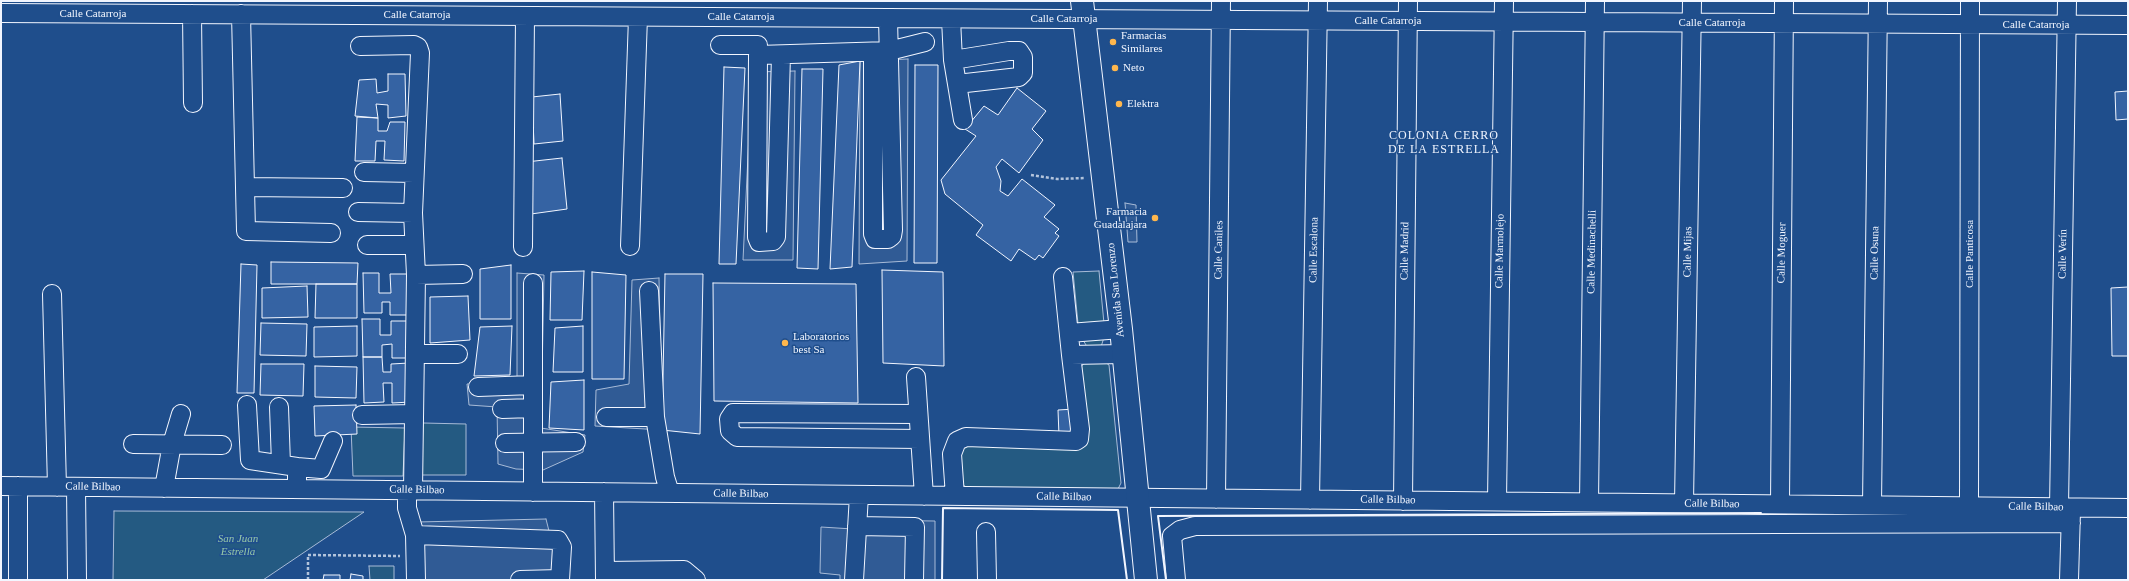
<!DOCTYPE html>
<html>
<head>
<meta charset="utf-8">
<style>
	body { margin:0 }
	#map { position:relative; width:2129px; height:581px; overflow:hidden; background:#1f4e8c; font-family:"Times New Roman",serif }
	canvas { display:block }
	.frame { position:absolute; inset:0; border:2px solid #f2f6ff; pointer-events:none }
</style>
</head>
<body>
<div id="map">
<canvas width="2129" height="581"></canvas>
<div class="frame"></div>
</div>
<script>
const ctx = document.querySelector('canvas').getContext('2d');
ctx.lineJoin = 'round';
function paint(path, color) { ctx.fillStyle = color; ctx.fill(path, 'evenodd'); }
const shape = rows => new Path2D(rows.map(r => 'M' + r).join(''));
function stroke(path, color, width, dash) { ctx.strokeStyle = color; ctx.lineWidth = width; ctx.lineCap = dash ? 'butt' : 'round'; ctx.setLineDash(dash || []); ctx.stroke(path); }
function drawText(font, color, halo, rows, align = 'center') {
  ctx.font = font + ' "Times New Roman",serif'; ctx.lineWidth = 3; ctx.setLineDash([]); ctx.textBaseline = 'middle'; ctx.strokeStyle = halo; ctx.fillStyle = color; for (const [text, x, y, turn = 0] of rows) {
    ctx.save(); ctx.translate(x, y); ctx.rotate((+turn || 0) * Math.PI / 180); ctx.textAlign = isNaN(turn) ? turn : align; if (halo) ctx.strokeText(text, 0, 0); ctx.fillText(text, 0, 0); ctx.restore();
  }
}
const green = shape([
	[1099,271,1105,334,1101,347,1088,348,1079,334,1073,272,1099,271],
	[1102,360,1109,365,1121,483,1118,489,967,489,962,483,961,447,966,444,1080,446,1081,367,1085,362,1102,360],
	[423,423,466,424,466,475,421,475,423,423],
	[351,427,405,428,403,476,353,476,351,427],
	[114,511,364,512,263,580,113,580,114,511],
	[369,566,394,566,394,580,370,580,369,566]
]);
paint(green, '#245a82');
stroke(green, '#a8bbd7', 1);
const parking = shape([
	[908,59,907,261,859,264,860,61,908,59],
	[795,71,793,260,743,260,752,72,795,71],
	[1125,203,1136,205,1137,242,1128,242,1125,203],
	[517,273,544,275,541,428,585,435,583,452,543,470,516,469,498,464,497,407,469,405,467,384,517,382,517,273],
	[659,278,662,430,595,426,596,390,629,384,632,280,659,278],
	[546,519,552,543,557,580,418,580,417,522,546,519],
	[853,520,935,521,935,580,840,580,840,575,820,573,821,527,853,529,853,520]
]);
paint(parking, '#305b95');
stroke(parking, '#a8bbd7', 1);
const building = shape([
	[860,61,852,267,830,269,839,65,860,61],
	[915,65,938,65,937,263,914,263,915,65],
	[724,67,745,68,736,264,719,264,724,67],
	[802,69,823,69,818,269,797,268,802,69],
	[388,74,405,74,406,116,388,118,388,105,376,104,378,118,355,116,359,80,376,79,377,93,388,91,388,74],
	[1017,88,1046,111,1032,129,1043,140,1019,173,1002,159,996,167,1001,181,1000,191,1008,196,1022,179,1055,205,1044,217,1059,229,1055,233,1059,236,1043,258,1039,255,1035,260,1019,249,1011,261,976,235,983,225,945,194,941,180,976,136,965,129,984,106,998,115,1017,88],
	[2128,91,2128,119,2116,120,2115,92,2128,91],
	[560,94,563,141,534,144,532,97,560,94],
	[357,117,378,118,378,131,387,131,390,122,405,122,404,161,384,160,385,141,376,141,375,161,355,161,357,117],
	[562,158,567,209,531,214,526,162,562,158],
	[271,262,358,263,357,284,271,284,271,262],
	[241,264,257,265,254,393,237,393,241,264],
	[511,265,511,319,480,319,480,269,511,265],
	[882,270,943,272,944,366,883,363,882,270],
	[584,271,582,320,550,320,551,272,584,271],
	[592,272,626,275,624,379,592,379,592,272],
	[363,273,379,273,379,293,391,293,390,274,409,274,409,315,390,315,390,302,382,302,382,313,364,313,363,273],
	[665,274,703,274,700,434,662,430,665,274],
	[713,283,856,284,858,403,714,401,713,283],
	[316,284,357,284,357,318,315,318,316,284],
	[307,286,308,317,262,318,262,288,307,286],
	[2128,287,2128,356,2112,356,2111,288,2128,287],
	[468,296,470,340,430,343,430,297,468,296],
	[362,319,380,319,380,335,391,335,391,321,408,321,409,358,392,358,392,344,382,345,382,357,363,357,362,319],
	[261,323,307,324,306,356,260,355,261,323],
	[357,326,357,356,314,357,314,327,357,326],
	[512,326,510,375,474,376,480,327,512,326],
	[583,326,583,372,553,372,555,328,583,326],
	[363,357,382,357,383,372,391,372,391,364,409,363,411,402,392,403,392,383,383,383,384,402,364,403,363,357],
	[261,364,304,364,303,396,260,395,261,364],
	[315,366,357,367,356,398,315,397,315,366],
	[584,380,584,430,549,428,551,382,584,380],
	[356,405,357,434,315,436,314,406,356,405],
	[1075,409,1076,435,1059,436,1058,410,1075,409],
	[351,574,363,576,363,580,350,580,351,574],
	[324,575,340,575,340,580,323,580,324,575]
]);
paint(building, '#3563a3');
stroke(building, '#f2f6ff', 1);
const minor = shape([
	[1,13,2128,25],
	[192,14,193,103],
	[241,14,246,231,331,233],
	[951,19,953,60,963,120],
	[720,45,758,45],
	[360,46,414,45,418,47,420,53,413,213,416,275,413,490],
	[873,52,873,234,875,239,888,239,892,236,893,230,888,18],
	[781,55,776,237,773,241,759,242,757,237,758,55,889,51,925,42],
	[953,60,1009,51,1019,51,1023,57,1023,73,1019,77,957,84],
	[364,172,414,173],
	[245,187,343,188],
	[358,212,413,213],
	[367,245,414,245],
	[630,246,638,17],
	[523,247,525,16],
	[416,275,463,274],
	[1063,277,1071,355],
	[649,291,655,417,665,477,670,493],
	[52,294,57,487],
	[1069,333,1121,329],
	[415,354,458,354],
	[916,377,924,496],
	[478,387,533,385],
	[247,405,250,460,297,467,297,489],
	[279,407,281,464],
	[502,409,533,408],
	[917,414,733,413,729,419,730,431,737,437,920,439],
	[362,415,414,414],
	[606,417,655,417],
	[505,443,576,442],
	[133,444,222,445],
	[297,467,321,469,333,441],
	[1,486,2128,508],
	[76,487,77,580],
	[164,488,172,444,181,414],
	[407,490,407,508,415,535,416,580],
	[533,492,533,283],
	[604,492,605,580],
	[955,496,952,454,957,441,966,437,1076,441,1079,439,1080,429,1071,355,1123,354],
	[1216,499,1221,1],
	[1310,500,1318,1],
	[1403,501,1408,1],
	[1497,501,1504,1],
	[1589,502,1595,1],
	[1684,503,1692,1],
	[1780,504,1784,1],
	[1872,505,1878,1],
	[1969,506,1970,1],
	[2059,507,2067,1],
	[857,526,915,527,914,580],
	[986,532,987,580],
	[415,535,558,540,562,547,560,580],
	[605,571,684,570,696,580],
	[18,580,18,486],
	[520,580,560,579],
	[854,580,859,495],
	[1176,580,1172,536,1180,530,1195,526,2071,523],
	[2069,580,2071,511]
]);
const major = shape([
	[1082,1,1121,329,1146,580]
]);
stroke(minor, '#f2f6ff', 20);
stroke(major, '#f2f6ff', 24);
stroke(shape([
	[1031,175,1057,179,1085,178],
	[308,580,308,555,400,556]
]), '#b3c4dc', 2.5, [3, 2]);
stroke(minor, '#1f4e8c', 18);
stroke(major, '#1f4e8c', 22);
stroke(shape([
	[942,580,943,508,1118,510,1127,580],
	[1166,580,1158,516,1761,513]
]), '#f2f6ff', 2);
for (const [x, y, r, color] of [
	[1113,42,4,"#ffb74d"],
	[1115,68,4,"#ffb74d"],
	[1119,104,4,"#ffb74d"],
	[1155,218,4,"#ffb74d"],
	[785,343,4,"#ffb74d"]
]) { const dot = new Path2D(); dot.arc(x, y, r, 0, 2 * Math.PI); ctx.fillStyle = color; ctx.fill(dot); stroke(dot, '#1f4e8c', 1.5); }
drawText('11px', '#f2f6ff', '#1f4e8c', [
	["Calle Catarroja",93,14],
	["Calle Catarroja",417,15],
	["Calle Catarroja",741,17],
	["Calle Catarroja",1064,19],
	["Calle Catarroja",1388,21],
	["Calle Catarroja",1712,23],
	["Calle Catarroja",2036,25],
	["Calle Caniles",1219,250,-89],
	["Calle Escalona",1314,250,-89],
	["Calle Madrid",1405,251,-89],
	["Calle Marmolejo",1500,251,-89],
	["Calle Medinachelli",1592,252,-89],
	["Calle Mijas",1688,252,-89],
	["Calle Moguer",1782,253,-89],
	["Calle Osuna",1875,253,-89],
	["Calle Panticosa",1970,254,-90],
	["Calle Verín",2063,254,-89],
	["Avenida San Lorenzo",1116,290,-96],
	["Calle Bilbao",93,487,1],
	["Calle Bilbao",417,490,1],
	["Calle Bilbao",741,494,1],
	["Calle Bilbao",1064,497,1],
	["Calle Bilbao",1388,500,1],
	["Calle Bilbao",1712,504,1],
	["Calle Bilbao",2036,507,1]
]);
drawText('11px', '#f2f6ff', '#1f4e8c', [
	["Farmacias",1121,36],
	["Similares",1121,49],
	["Neto",1123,68],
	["Elektra",1127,104],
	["Farmacia",1147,212,"right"],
	["Guadalajara",1147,225,"right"],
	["Laboratorios",793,337],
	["best Sa",793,350]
], 'left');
drawText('italic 11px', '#97c8a6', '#1f4e8c', [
	["San Juan",238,539],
	["Estrella",238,552]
]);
ctx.letterSpacing = '1px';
drawText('12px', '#f2f6ff', '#1f4e8c', [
	["COLONIA CERRO",1444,136],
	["DE LA ESTRELLA",1444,150]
]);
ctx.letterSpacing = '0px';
</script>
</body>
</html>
